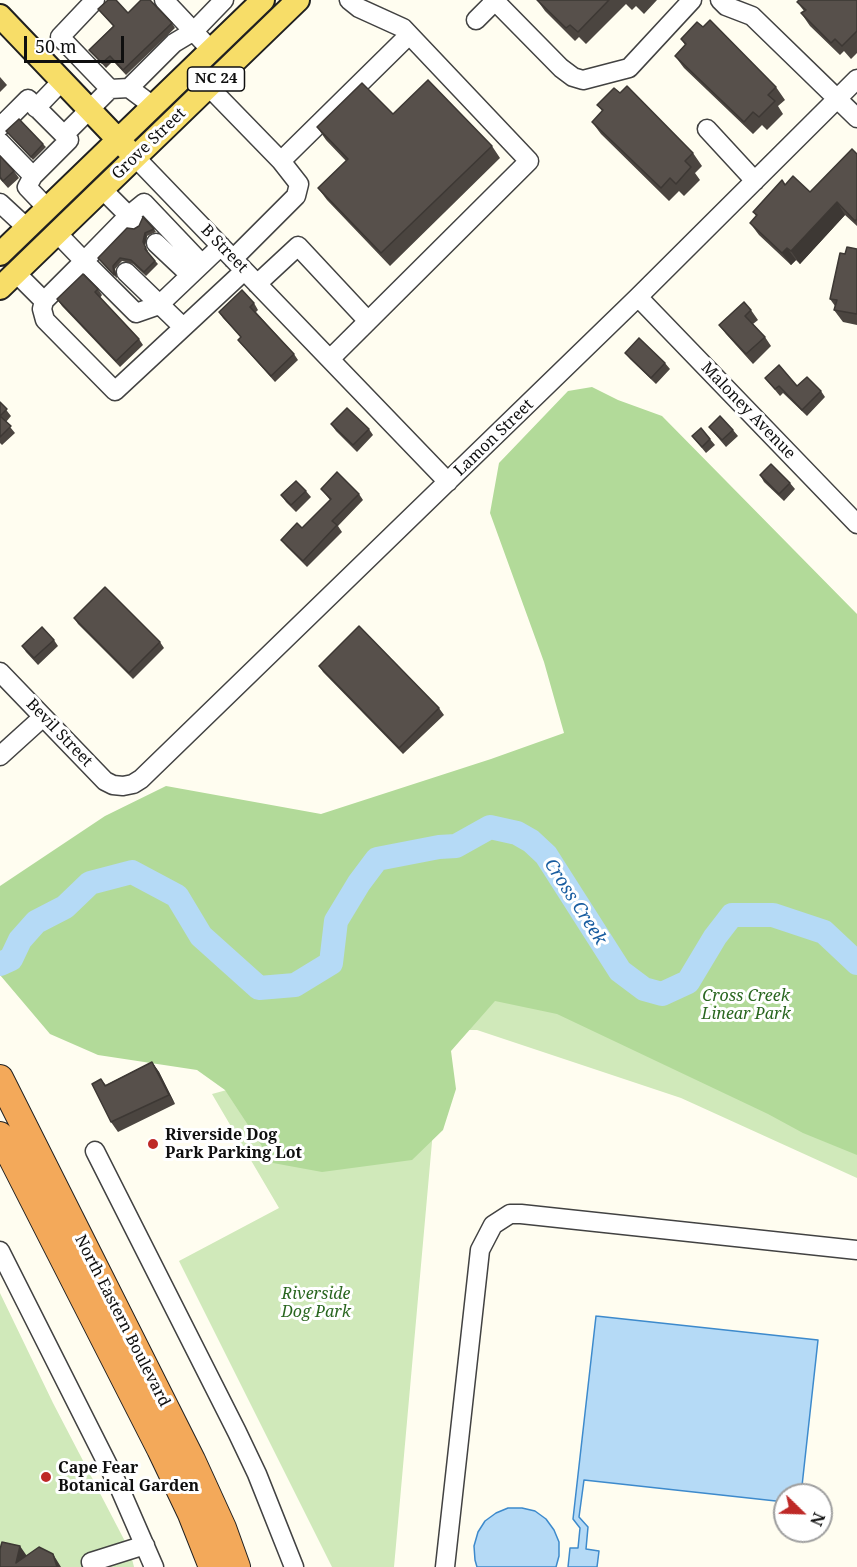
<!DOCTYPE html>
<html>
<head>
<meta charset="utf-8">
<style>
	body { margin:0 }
	#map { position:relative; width:857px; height:1567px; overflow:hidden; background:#fffdf0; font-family:"Noto Serif",serif }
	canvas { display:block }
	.north { position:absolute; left:773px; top:1483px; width:60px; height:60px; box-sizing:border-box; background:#fff; border:2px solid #9f9f9f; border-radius:50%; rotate:113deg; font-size:16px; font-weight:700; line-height:24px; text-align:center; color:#0f0f0f }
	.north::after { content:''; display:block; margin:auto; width:21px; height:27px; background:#be2927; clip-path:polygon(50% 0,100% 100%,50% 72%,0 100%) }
	.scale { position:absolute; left:24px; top:36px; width:100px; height:27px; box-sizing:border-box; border:3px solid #0f0f0f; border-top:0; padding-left:8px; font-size:18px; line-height:21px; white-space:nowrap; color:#0f0f0f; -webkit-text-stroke:4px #fff; paint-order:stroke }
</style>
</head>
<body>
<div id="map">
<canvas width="857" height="1567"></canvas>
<div class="north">N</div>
<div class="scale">50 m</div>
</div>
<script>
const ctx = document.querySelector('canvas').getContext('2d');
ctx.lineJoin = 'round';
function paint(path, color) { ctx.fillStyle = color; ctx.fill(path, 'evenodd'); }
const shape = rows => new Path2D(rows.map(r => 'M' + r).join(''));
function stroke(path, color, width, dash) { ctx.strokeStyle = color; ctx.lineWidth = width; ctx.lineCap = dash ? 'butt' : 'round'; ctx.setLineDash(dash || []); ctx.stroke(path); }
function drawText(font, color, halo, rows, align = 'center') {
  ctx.font = font + ' "Noto Serif",serif'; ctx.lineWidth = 6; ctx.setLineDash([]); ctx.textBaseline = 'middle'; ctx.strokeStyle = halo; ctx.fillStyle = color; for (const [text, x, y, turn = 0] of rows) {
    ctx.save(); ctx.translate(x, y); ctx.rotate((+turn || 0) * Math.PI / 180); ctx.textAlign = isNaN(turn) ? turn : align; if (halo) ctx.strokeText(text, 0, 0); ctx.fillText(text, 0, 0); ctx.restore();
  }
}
paint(shape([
	[392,808,857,900,857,1178,681,1098,477,1030,442,1030,394,1567,332,1567,179,1261,279,1208,212,1094,330,1062],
	[0,1293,53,1403,130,1551,134,1567,0,1567]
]), '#d0e9ba');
paint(shape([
	[592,387,618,400,662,416,857,614,857,1155,803,1133,768,1114,557,1014,495,1001,451,1051,456,1089,443,1130,412,1160,322,1172,273,1163,225,1090,197,1070,98,1055,50,1034,0,975,0,886,105,816,166,786,321,814,491,759,564,733,544,662,490,513,499,463,568,391]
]), '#b2da99');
const water = shape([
	[596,1316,818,1340,801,1495,785,1495,785,1502,584,1480,579,1517,588,1527,586,1549,599,1551,597,1567,568,1567,570,1548,578,1548,580,1528,573,1519,596,1316],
	[508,1508,522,1508,535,1511,546,1519,554,1530,559,1542,559,1556,556,1567,477,1567,475,1560,474,1546,478,1532,485,1521,496,1513,508,1508]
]);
paint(water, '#b5daf6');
stroke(water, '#3d8acc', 1.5);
stroke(shape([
	[0,964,11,959,20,940,36,922,65,907,90,883,132,872,177,896,201,936,259,988,295,985,331,963,336,921,359,883,377,859,439,847,456,846,490,827,517,833,531,841,546,855,620,971,644,989,662,994,688,982,715,937,732,915,773,915,824,932,857,963]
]), '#b5daf6', 24);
const minor = shape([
	[95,0,60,37,110,89,129,88,153,106],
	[164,0,212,51],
	[720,0,726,6,752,16,857,118],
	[495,1,561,68,573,77,583,80,629,68,692,0],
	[476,20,496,0],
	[208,86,281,161,409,35],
	[129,88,174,43,194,31,224,0],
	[36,108,62,81],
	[0,127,28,99,69,140,33,176,0,142],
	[707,129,755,181],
	[64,135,110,89],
	[135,157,448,482],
	[33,176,27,187,47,208],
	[102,189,134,221],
	[0,203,27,228],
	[57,233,84,261,128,216,144,203,202,264],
	[156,243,190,275],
	[233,259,296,196,299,184,281,161],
	[126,272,183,327],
	[16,273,44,301,42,309,45,320,115,391,244,271],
	[257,284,298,246,368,321],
	[638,297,857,524],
	[44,301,84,261,136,313,159,305,221,246],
	[330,359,529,161,403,28,359,8,349,0],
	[0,672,105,781,113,785,123,786,133,784,141,779,638,297,857,79],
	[0,756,43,717],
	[95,1151,237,1432,257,1474,294,1567],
	[0,1251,120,1489,154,1567],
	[91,1562,145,1545],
	[445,1567,480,1250,493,1225,510,1214,521,1214,857,1250]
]);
const major = shape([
	[0,16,128,150],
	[0,254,263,0],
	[0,288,298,0]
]);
const highway = shape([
	[0,1078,192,1460,223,1528,237,1567],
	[0,1135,160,1449,191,1514,212,1567]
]);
stroke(minor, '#424242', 21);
stroke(major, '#202020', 26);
stroke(highway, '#202020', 28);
stroke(minor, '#fff', 18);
stroke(major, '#f7dd68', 22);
stroke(highway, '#f3a95a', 26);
paint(shape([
	[537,0,657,0,644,14,636,6,632,10,626,4,586,44,579,37,575,41,545,11],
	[857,0,857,53,851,59,844,51,840,55,810,26,801,13,804,11,797,2],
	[98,9,128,13,172,23,175,28,126,75,113,61,106,68,89,50,113,26],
	[703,27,776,87,785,100,778,106,783,114,767,130,762,125,753,134,684,68,675,56,685,45,681,39],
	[0,77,7,85,0,92],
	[620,93,693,153,702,166,695,173,700,180,684,196,679,191,669,201,601,134,592,122,602,111,597,105],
	[393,114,492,146,500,158,390,266,327,200,318,188,346,161,326,140,317,127],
	[6,131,43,144,46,147,33,160],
	[857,154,857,226,845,215,800,264,796,260,791,265,759,235,750,223,756,216,753,212,782,180,785,185,810,192],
	[0,156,14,171,19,178,8,188,0,179],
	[134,229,154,229,156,232,147,236,145,246,148,251,147,252,158,264,146,276,133,264,122,261,115,269,117,278,98,258],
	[857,249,857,325,843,322,834,310,835,306,830,299,845,254],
	[98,289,102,295,100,298,139,339,143,345,120,367,62,306,57,299],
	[254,303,258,310,256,312,294,354,298,360,275,382,243,346,238,340,241,337,223,318,219,312],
	[751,310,758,320,753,324,765,337,771,346,753,364,726,334,719,325],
	[625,353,665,363,670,369,656,384,630,359],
	[765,378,797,386,821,391,825,397,807,416,783,393,780,396],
	[0,402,11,416,6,422,15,433,2,445,0,443],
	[331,424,369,429,373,435,357,452,336,431],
	[709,427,733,430,738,436,726,447,714,433],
	[692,436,710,439,715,445,706,453],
	[760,475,790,483,795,489,784,501,764,482],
	[321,489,359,494,363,500,338,526,342,532,307,567,286,546,281,540,302,528,330,500],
	[306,491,311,497,296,512,286,502,281,495],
	[74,618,160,642,164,648,133,679,78,624],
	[54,640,58,646,38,665,26,652,22,646],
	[319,666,439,708,444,715,403,754,323,672],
	[152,1062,159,1072,175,1104,118,1132,111,1122,101,1079,106,1085]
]), '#4b4540');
paint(shape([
	[837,202,845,215,800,264,791,251],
	[145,233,147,236,145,246,148,251,143,242],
	[787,248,796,260,791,265,782,253],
	[113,266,115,269,117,278,114,275],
	[152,1062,159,1072,175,1104,169,1095],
	[20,1546,29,1559,16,1563],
	[53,1554,61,1567,57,1567]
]), '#3d3834');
const building = shape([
	[108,0,116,0,128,13,141,0,150,0,172,23,123,70,110,56,102,63,89,50,114,26,98,9,108,0],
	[537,0,609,0,578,32,570,25,566,28,537,0],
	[799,0,857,0,857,31,842,46,835,39,831,43,801,13,806,10,797,2,799,0],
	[710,20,776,87,768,95,775,101,759,117,753,112,744,122,675,56,686,44,681,39,697,22,703,27,710,20],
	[428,80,492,146,381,253,318,188,348,159,317,127,362,83,393,114,428,80],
	[627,86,693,153,685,161,691,167,676,184,670,178,661,188,592,122,603,110,597,105,614,88,620,93,627,86],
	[19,119,43,144,31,157,6,131,19,119],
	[852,149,857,154,857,219,855,221,837,202,791,251,787,248,782,253,750,223,757,215,753,212,782,180,785,185,793,176,810,192,852,149],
	[0,156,14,171,3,181,0,177,0,156],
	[143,217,154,229,145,233,143,242,146,248,145,249,155,261,144,272,131,260,120,258,113,266,114,275,98,258,127,228,134,229,139,226,143,217],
	[847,247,857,249,857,314,834,310,837,300,830,299,840,253,845,254,847,247],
	[83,274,98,289,95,292,139,339,116,361,57,299,83,274],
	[242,290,254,303,250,307,294,354,271,376,238,340,241,337,219,312,242,290],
	[744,302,751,310,745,316,765,337,746,354,719,325,744,302],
	[639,338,665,363,651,378,625,353,639,338],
	[779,365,797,386,807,377,821,391,802,410,779,386,775,389,765,378,779,365],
	[0,402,7,409,0,416,11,426,0,437,0,402],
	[347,408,369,429,353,445,331,424,347,408],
	[720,416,733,430,722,440,709,427,720,416],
	[701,428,710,439,702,447,692,436,701,428],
	[771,464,790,483,779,494,760,475,771,464],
	[337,472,359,494,332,521,337,525,303,561,281,540,297,523,302,528,331,499,321,489,337,472],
	[296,481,306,491,291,505,281,495,296,481],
	[105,587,160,642,129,673,74,618,105,587],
	[359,626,439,708,399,748,319,666,359,626],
	[42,627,54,640,34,658,22,646,42,627],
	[152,1062,169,1095,111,1122,92,1084,101,1079,105,1086,152,1062],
	[2,1542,20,1546,16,1563,39,1547,53,1554,57,1567,0,1567,0,1549,2,1542]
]);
paint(building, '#57504b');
stroke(building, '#3d3834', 1.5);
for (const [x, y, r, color] of [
	[153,1144,6,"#be2927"],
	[46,1477,6,"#be2927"]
]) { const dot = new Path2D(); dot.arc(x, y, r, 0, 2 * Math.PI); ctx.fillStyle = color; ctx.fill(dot); stroke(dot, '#fff', 2); }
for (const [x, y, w] of [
	[216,79,57]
]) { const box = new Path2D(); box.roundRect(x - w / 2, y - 12, w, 24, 4.5); ctx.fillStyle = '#fff'; ctx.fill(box); stroke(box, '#0f0f0f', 1.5); }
drawText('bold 15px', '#0f0f0f', null, [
	["NC 24",216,79]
]);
drawText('16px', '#0f0f0f', '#fff', [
	["Grove Street",149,144,-44],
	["B Street",224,249,46],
	["Maloney Avenue",748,411,46],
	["Lamon Street",494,438,-44],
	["Bevil Street",59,733,46],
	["North Eastern Boulevard",122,1321,63]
]);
drawText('italic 16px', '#29661f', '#fff', [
	["Cross Creek",746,996],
	["Linear Park",746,1014],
	["Riverside",316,1294],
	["Dog Park",316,1312]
]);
drawText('bold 16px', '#0f0f0f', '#fff', [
	["Riverside Dog",165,1135],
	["Park Parking Lot",165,1153],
	["Cape Fear",58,1468],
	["Botanical Garden",58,1486]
], 'left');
drawText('italic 18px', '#185da0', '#fff', [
	["Cross Creek",575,902,57]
]);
</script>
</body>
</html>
